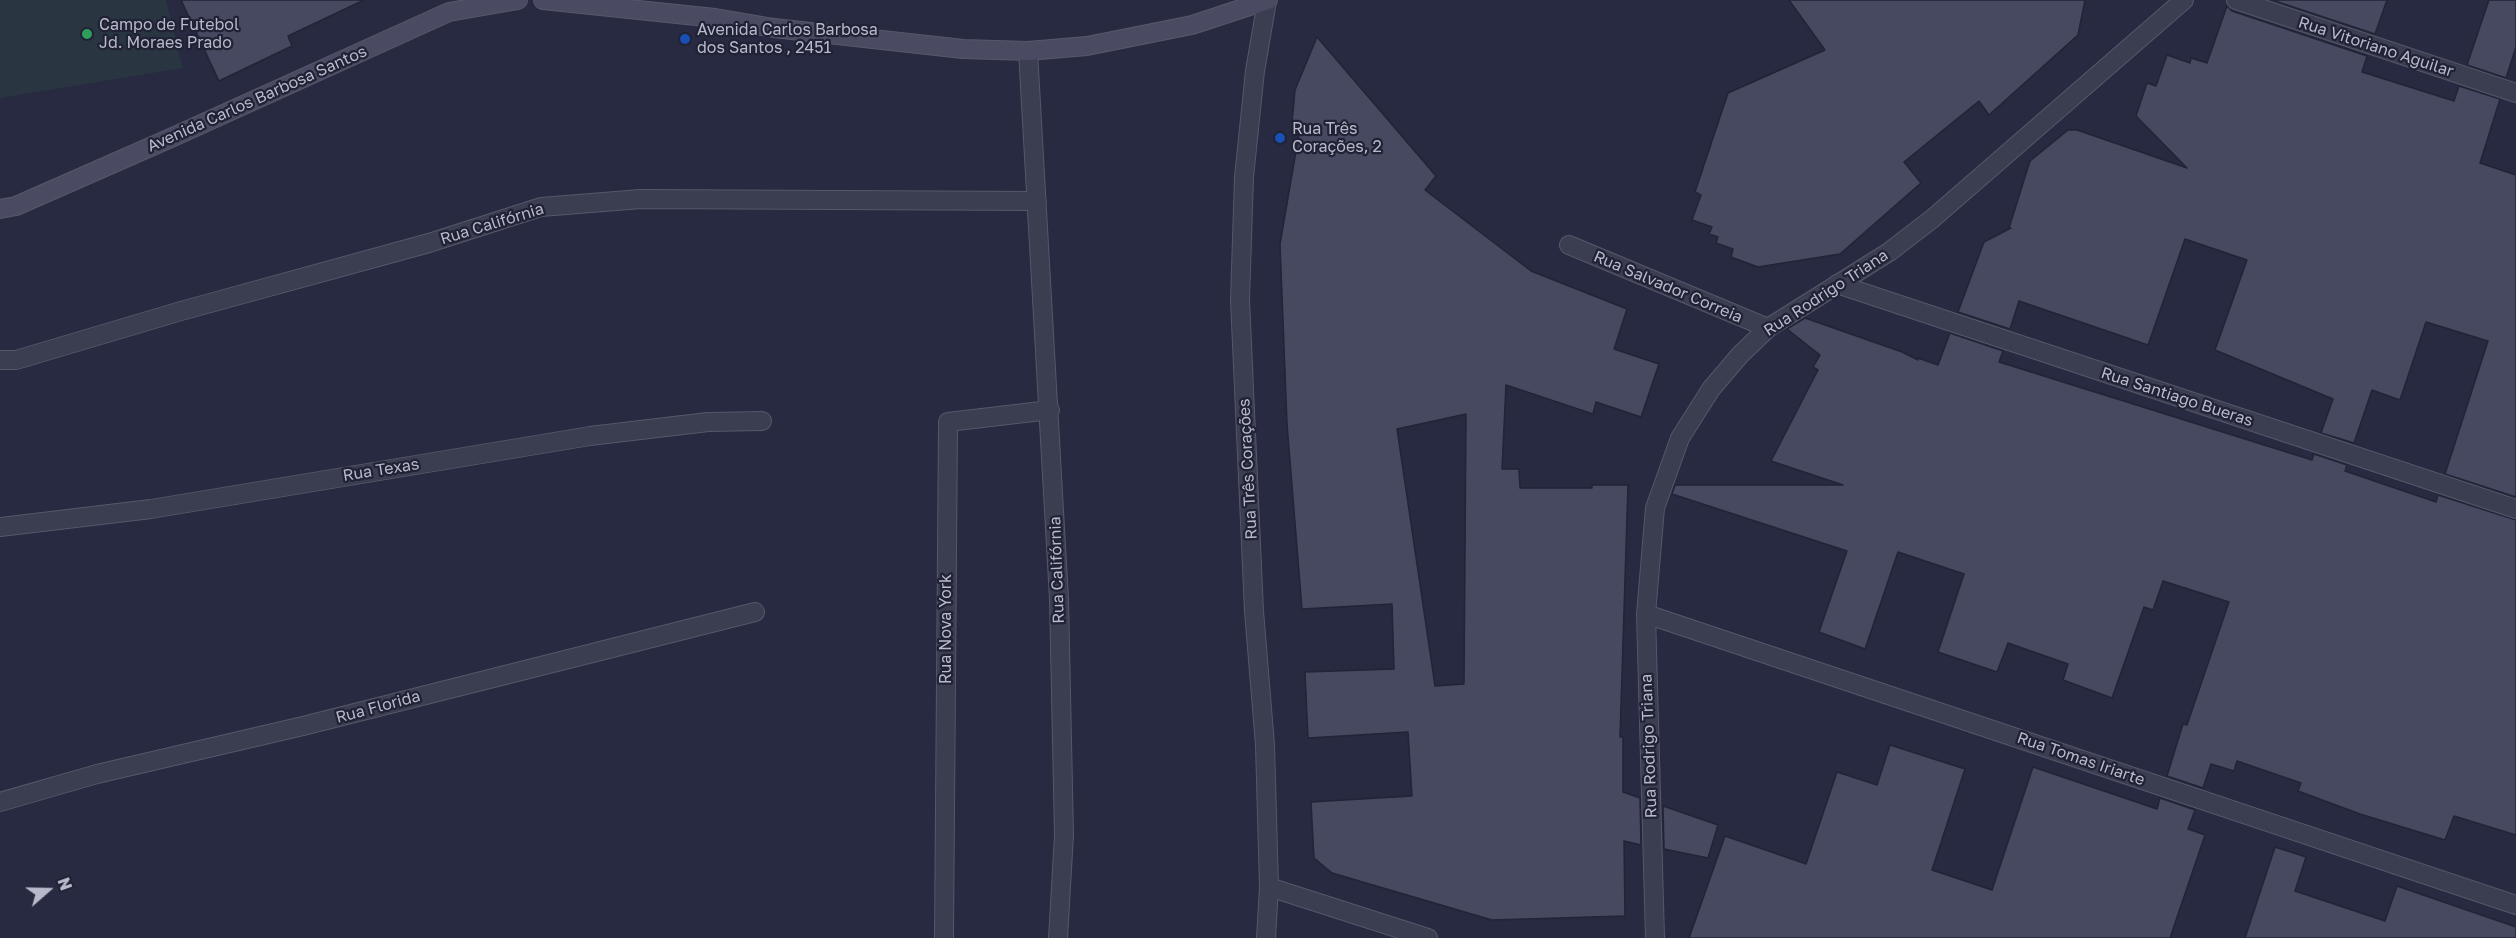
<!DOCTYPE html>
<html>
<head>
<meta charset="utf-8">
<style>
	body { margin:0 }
	#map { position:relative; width:2516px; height:938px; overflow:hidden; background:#272a40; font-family:"Golos Text",sans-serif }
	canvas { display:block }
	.north { position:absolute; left:18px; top:860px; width:60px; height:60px; -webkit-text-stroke:4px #202235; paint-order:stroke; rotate:70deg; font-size:16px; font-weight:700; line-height:24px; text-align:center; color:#b8b9ca }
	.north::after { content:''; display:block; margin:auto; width:21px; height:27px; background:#b8b9ca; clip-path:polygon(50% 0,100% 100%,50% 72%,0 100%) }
</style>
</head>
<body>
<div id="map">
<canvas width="2516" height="938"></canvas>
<div class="north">N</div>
</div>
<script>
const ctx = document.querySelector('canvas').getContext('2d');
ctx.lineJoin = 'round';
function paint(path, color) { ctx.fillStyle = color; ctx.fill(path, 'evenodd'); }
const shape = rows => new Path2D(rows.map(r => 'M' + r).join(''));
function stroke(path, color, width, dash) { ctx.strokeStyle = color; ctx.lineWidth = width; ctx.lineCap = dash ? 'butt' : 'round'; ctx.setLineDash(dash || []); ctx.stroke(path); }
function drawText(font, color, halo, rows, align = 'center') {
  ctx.font = font + ' "Golos Text",sans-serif'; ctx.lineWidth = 4.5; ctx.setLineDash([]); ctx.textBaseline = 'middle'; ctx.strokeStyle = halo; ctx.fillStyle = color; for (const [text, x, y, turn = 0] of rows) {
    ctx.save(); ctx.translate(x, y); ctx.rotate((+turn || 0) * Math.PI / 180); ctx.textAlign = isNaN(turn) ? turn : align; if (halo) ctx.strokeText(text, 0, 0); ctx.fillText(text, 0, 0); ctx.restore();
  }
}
paint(shape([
	[0,0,166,0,183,68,0,98]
]), '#293641');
const building = shape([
	[181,0,364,0,288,36,292,46,219,81,181,0],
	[1789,0,2085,0,2078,35,1989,115,1979,101,1904,162,1921,183,1840,254,1758,267,1731,257,1733,249,1716,243,1718,237,1709,234,1712,227,1692,220,1701,195,1695,192,1728,93,1825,50,1789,0],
	[2272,0,2387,0,2375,34,2272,0],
	[2489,0,2516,0,2516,47,2506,78,2467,65,2489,0],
	[2227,6,2232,11,2367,56,2362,72,2454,101,2459,86,2500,99,2480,163,2516,175,2516,497,2445,474,2488,341,2426,322,2400,400,2372,390,2354,443,2321,433,2333,399,2215,350,2247,260,2185,239,2148,345,2019,301,2010,329,1958,312,1984,242,2011,228,2009,228,2030,161,2068,130,2077,130,2187,168,2136,116,2147,83,2156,86,2167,55,2190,63,2191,58,2207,63,2227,6],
	[1317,37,1436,176,1425,190,1531,271,1627,309,1614,349,1659,364,1641,417,1596,402,1593,414,1506,385,1502,469,1519,469,1520,488,1592,488,1592,485,1628,485,1620,737,1623,737,1623,792,1640,798,1641,845,1624,841,1625,916,1492,920,1332,873,1314,858,1311,802,1412,796,1408,732,1308,738,1305,672,1394,669,1392,604,1302,609,1287,424,1280,244,1300,128,1292,122,1295,90,1317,37],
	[1466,414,1464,684,1435,686,1397,429,1466,414],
	[1805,318,1902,352,1918,360,1918,358,1938,365,1950,333,2003,351,1999,362,2312,460,2314,454,2347,465,2345,471,2436,502,2438,495,2516,520,2516,835,2454,816,2445,840,2360,814,2298,791,2301,783,2237,761,2234,771,2211,764,2203,788,2167,776,2183,724,2187,725,2229,602,2163,581,2153,610,2144,607,2112,698,2063,680,2068,664,2008,643,1997,672,1938,652,1964,574,1898,552,1865,649,1819,632,1847,551,1672,494,1675,485,1843,485,1771,461,1818,370,1813,367,1820,355,1787,329,1805,318],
	[1890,745,1965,769,1932,870,1992,890,2033,767,2157,809,2160,798,2195,810,2188,829,2205,835,2170,938,1689,938,1725,836,1806,864,1837,772,1877,785,1890,745],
	[1663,806,1718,825,1708,858,1664,849,1663,806],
	[2275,847,2306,857,2295,891,2385,921,2397,886,2516,927,2516,938,2245,938,2275,847]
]);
paint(building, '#474961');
stroke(building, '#222437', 1.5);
const street = shape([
	[2236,0,2516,93],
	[1028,51,1059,599,1064,835,1058,938],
	[1569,245,1768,328],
	[1837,284,2516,509],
	[0,360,16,360,181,311,429,243,541,207,641,199,1037,201],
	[0,527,151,509,590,436,708,422,762,421],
	[1646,614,2516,905],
	[0,802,97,774,303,726,755,612],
	[1269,887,1428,938],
	[944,938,948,422,1050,410],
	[1266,938,1269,887,1265,745,1254,611,1240,300,1244,177,1255,71,1267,1],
	[1655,938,1646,614,1655,508,1680,438,1711,389,1740,355,1768,328,1889,252,1932,219,2184,0]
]);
const secondary = shape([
	[543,0,715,18,774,28,963,49,1028,51,1087,46,1192,25,1268,0],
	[0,209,16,206,173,137,449,12,518,0]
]);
stroke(street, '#56586a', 20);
stroke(secondary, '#56586a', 20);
stroke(street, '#3b3d50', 18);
stroke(secondary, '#4a4b62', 18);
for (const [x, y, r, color] of [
	[87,34,6,"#2e9e5b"],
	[685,39,6,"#1a4fb4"],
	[1280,138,6,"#1a4fb4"]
]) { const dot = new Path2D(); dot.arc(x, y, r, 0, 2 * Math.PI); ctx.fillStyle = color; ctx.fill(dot); stroke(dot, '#202235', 2); }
drawText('16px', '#b8b9ca', '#202235', [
	["Campo de Futebol",99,25],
	["Jd. Moraes Prado",99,43],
	["Avenida Carlos Barbosa",697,30],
	["dos Santos , 2451",697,48],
	["Rua Três",1292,129],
	["Corações, 2",1292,147]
], 'left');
drawText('16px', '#b8b9ca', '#202235', [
	["Rua Vitoriano Aguilar",2376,47,18],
	["Avenida Carlos Barbosa Santos",257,99,-24],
	["Rua Califórnia",492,224,-17],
	["Rua Salvador Correia",1668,287,23],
	["Rua Rodrigo Triana",1826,293,-33],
	["Rua Santiago Bueras",2177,397,18],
	["Rua Três Corações",1248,469,-93],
	["Rua Texas",381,470,-9],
	["Rua Califórnia",1057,570,-92],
	["Rua Nova York",946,629,-90],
	["Rua Florida",378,707,-15],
	["Rua Rodrigo Triana",1649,746,-92],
	["Rua Tomas Iriarte",2081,759,19]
]);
</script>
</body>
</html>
